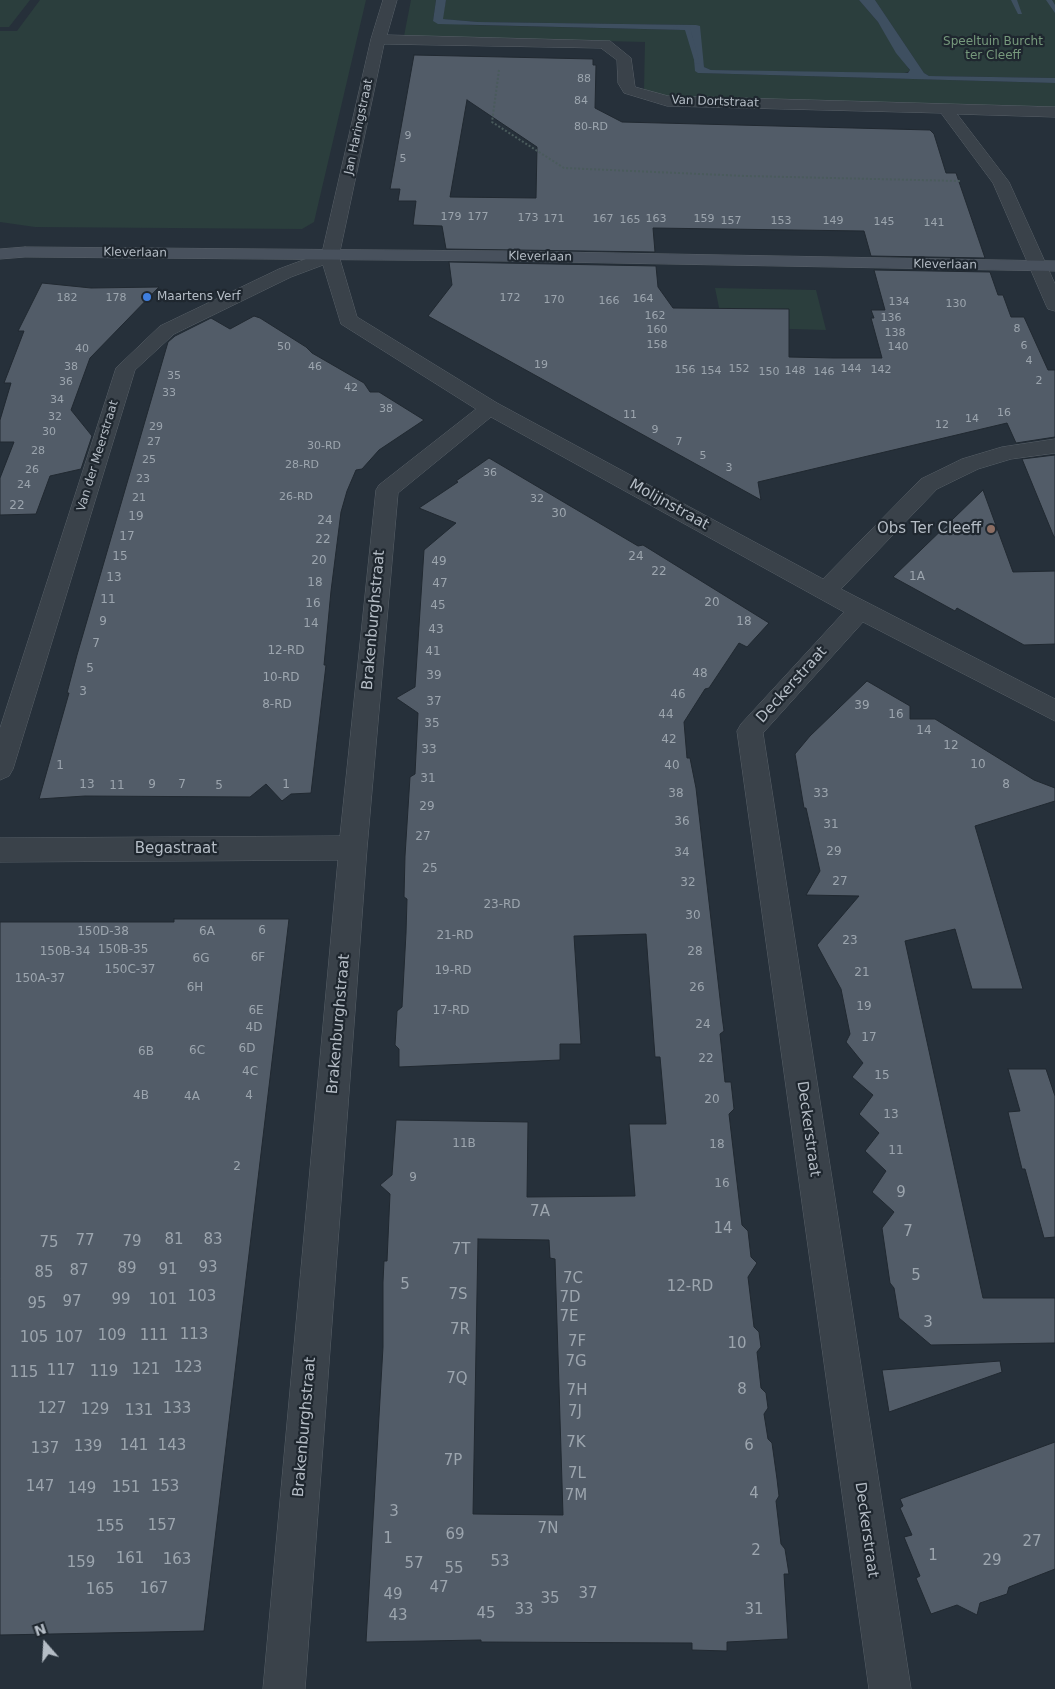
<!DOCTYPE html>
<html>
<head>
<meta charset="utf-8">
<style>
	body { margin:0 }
	#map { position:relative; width:1055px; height:1689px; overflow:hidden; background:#26303a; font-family:"DejaVu Sans",sans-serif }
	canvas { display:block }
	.north { position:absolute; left:20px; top:1619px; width:50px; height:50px; -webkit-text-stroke:4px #1f272f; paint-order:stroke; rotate:341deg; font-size:14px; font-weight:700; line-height:20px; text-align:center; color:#b5bdc6 }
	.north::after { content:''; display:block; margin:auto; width:18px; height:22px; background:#b5bdc6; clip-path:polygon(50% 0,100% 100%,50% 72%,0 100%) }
</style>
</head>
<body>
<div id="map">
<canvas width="1055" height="1689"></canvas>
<div class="north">N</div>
</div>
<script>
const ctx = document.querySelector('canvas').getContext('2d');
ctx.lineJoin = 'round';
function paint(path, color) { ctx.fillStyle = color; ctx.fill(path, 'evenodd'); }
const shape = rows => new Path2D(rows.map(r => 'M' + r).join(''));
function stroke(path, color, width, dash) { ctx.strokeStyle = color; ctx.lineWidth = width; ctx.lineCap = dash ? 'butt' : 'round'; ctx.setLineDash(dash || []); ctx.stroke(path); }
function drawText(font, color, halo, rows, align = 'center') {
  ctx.font = font + ' "DejaVu Sans",sans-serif'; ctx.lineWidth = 4.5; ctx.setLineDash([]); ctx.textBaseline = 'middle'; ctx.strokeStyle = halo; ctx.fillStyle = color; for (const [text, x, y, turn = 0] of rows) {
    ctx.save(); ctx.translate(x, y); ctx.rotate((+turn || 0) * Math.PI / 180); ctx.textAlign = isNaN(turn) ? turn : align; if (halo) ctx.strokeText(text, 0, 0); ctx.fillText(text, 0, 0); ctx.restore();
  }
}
paint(shape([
	[0,0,30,0,9,27,0,27],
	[40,0,366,0,314,222,302,229,35,227,0,222,0,31,17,31],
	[411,0,436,0,433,21,470,25,684,30,690,32,692,36,698,73,1055,83,1055,107,653,96,644,89,645,42,404,36],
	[446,0,859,0,878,22,910,71,902,74,711,70,704,67,696,25,478,22,442,19],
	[875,0,1055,0,1055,78,929,76,924,73],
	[715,288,816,290,826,330,723,327]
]), '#2b3e3d');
paint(shape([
	[436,0,446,0,443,19,478,22,696,25,700,26,704,67,711,70,908,73,910,70,896,53,878,22,859,0,875,0,924,73,929,76,1055,78,1055,83,698,73,695,71,692,36,690,32,684,30,438,24,433,21]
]), '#3e4f60');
paint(shape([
	[1011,0,1017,0,1022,14,1018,14,1011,0],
	[1046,0,1052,0,1055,5,1055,13,1046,0],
	[673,26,690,27,700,64,695,63,685,30,673,28,673,26]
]), '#3e4f60');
const building = shape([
	[414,55,593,59,593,65,596,65,595,108,622,122,930,130,934,134,946,173,956,173,985,258,871,256,864,231,653,228,655,252,446,249,442,226,413,225,416,201,398,201,400,189,390,189,414,55],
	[467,100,537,147,536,198,450,197,467,100],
	[449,262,656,266,658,287,673,308,789,309,789,357,833,358,882,358,871,318,874,318,871,310,885,310,874,270,990,272,998,295,1003,295,1011,317,1024,317,1048,370,1055,370,1055,437,1016,443,1007,423,758,482,761,500,428,316,452,285,449,262],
	[42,283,91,288,159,287,90,358,71,410,92,436,81,469,50,476,36,514,0,515,0,478,14,442,0,442,0,420,11,383,4,383,24,331,18,331,42,283],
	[254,316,260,318,306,347,312,353,364,383,370,392,379,392,424,420,379,450,362,469,356,470,347,491,341,512,331,591,324,665,326,665,311,793,291,794,282,801,266,784,250,797,85,796,39,799,69,693,67,693,77,655,168,342,175,336,211,318,230,329,254,316],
	[1055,455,1055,537,1054,537,1022,459,1055,455],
	[489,458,638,546,643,545,769,623,747,647,739,643,709,688,705,689,684,722,687,758,690,758,696,788,722,1016,724,1031,720,1034,725,1082,731,1082,734,1109,729,1114,742,1225,748,1231,751,1257,757,1263,748,1277,754,1327,759,1332,761,1347,757,1352,761,1388,766,1393,768,1408,764,1414,768,1439,772,1443,777,1479,779,1496,776,1501,781,1544,785,1549,789,1574,784,1574,788,1639,727,1642,727,1651,692,1650,692,1643,481,1642,481,1640,366,1642,383,1347,383,1282,384,1261,387,1261,390,1194,380,1185,392,1175,396,1120,528,1122,527,1197,635,1196,629,1124,666,1124,660,1057,655,1057,646,934,574,936,581,1044,560,1044,560,1060,399,1067,399,1049,395,1045,397,1011,402,1007,406,933,407,899,404,897,405,856,410,777,415,774,418,713,396,698,415,687,424,550,456,523,419,508,458,482,456,481,489,458],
	[478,1239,549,1240,550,1258,555,1259,563,1515,473,1514,478,1239],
	[983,490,1013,572,1055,571,1055,644,1024,645,957,608,955,611,893,577,983,490],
	[867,681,910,706,910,719,935,719,1034,780,1055,788,1055,801,975,826,1023,989,972,989,955,929,905,941,983,1298,1055,1298,1055,1343,931,1345,899,1318,894,1288,890,1283,882,1228,894,1212,872,1192,886,1171,865,1151,879,1133,859,1114,873,1095,852,1077,863,1063,846,1042,850,1034,841,989,817,945,859,896,806,895,820,871,806,808,804,808,795,754,810,736,867,681],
	[174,919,289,919,204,1631,0,1635,0,922,174,922,174,919],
	[1008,1069,1046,1069,1055,1096,1055,1237,1044,1238,1025,1169,1022,1169,1008,1112,1020,1111,1008,1069],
	[1000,1361,1002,1372,889,1412,882,1370,1000,1361],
	[1055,1442,1055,1569,1009,1587,1007,1594,980,1603,977,1615,957,1605,931,1614,916,1578,920,1576,904,1537,912,1535,900,1508,903,1506,900,1499,1055,1442]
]);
paint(building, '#525c68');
stroke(building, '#212931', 1);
const street = shape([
	[383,0,397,0,387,35,610,41,631,58,635,87,668,96,1055,107,1055,117,957,114,1009,182,1055,284,1055,311,1048,309,1046,305,993,183,941,113,667,106,624,93,618,83,617,60,601,48,384,44,339,256,357,317,497,403,823,579,921,479,962,459,1002,447,1055,439,1055,453,1011,459,978,469,937,489,841,589,1055,699,1055,721,863,622,763,733,911,1689,869,1689,737,731,741,724,844,612,491,417,398,493,367,848,305,1689,263,1689,338,860,0,862,0,838,340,836,376,490,379,485,476,409,341,324,323,265,291,277,174,334,135,370,13,769,9,776,0,780,0,728,116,368,160,326,279,269,322,253,371,39,383,0]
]);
const secondary = shape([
	[25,247,503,251,1055,261,1055,271,503,261,25,257,0,259,0,249,25,247]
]);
stroke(street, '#586068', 1);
stroke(secondary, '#586068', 1);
stroke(shape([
	[499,70,492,122,564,168,746,176,961,181]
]), '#4a5b5c', 2, [2, 2]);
paint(street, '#3a424a');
paint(secondary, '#48515d');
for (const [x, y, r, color] of [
	[147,297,5,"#3f7fe0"],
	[991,529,5,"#8d6e63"]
]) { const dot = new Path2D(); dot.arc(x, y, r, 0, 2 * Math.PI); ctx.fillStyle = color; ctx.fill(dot); stroke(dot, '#1f272f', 2); }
drawText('11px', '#9ca5ae', null, [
	["88",584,79],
	["84",581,101],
	["80-RD",591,127],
	["9",408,136],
	["5",403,159],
	["179",451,217],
	["177",478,217],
	["173",528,218],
	["171",554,219],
	["167",603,219],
	["163",656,219],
	["159",704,219],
	["165",630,220],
	["157",731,221],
	["153",781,221],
	["149",833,221],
	["145",884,222],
	["141",934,223],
	["182",67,298],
	["178",116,298],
	["172",510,298],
	["164",643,299],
	["170",554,300],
	["166",609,301],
	["134",899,302],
	["130",956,304],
	["162",655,316],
	["136",891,318],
	["8",1017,329],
	["160",657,330],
	["138",895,333],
	["158",657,345],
	["6",1024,346],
	["50",284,347],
	["140",898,347],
	["40",82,349],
	["4",1029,361],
	["19",541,365],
	["38",71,367],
	["46",315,367],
	["152",739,369],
	["144",851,369],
	["156",685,370],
	["142",881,370],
	["154",711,371],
	["148",795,371],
	["150",769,372],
	["146",824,372],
	["35",174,376],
	["2",1039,381],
	["36",66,382],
	["42",351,388],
	["33",169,393],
	["34",57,400],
	["38",386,409],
	["16",1004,413],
	["11",630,415],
	["32",55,417],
	["14",972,419],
	["12",942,425],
	["29",156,427],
	["9",655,430],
	["30",49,432],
	["27",154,442],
	["7",679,442],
	["30-RD",324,446],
	["28",38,451],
	["5",703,456],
	["25",149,460],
	["28-RD",302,465],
	["3",729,468],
	["26",32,470],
	["36",490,473],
	["23",143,479],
	["24",24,485],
	["26-RD",296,497],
	["21",139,498],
	["32",537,499]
]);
drawText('12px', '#76997c', '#1f272f', [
	["Speeltuin Burcht",993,42],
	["ter Cleeff",993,56]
]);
drawText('12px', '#b5bdc6', '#1f272f', [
	["Van Dortstraat",715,102,2],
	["Jan Haringstraat",359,127,-78],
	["Kleverlaan",135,253,1],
	["Kleverlaan",540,257,1],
	["Kleverlaan",945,265,1],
	["Van der Meerstraat",98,456,-73]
]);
drawText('12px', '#b5bdc6', '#1f272f', [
	["Maartens Verf",157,297]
], 'left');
drawText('12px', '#9ca5ae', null, [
	["22",17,506],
	["30",559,514],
	["19",136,517],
	["24",325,521],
	["17",127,537],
	["22",323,540],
	["15",120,557],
	["24",636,557],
	["20",319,561],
	["49",439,562],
	["22",659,572],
	["1A",917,577],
	["13",114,578],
	["18",315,583],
	["47",440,584],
	["11",108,600],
	["20",712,603],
	["16",313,604],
	["45",438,606],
	["9",103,622],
	["18",744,622],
	["14",311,624],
	["43",436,630],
	["7",96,644],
	["12-RD",286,651],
	["41",433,652],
	["5",90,669],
	["48",700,674],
	["39",434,676],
	["10-RD",281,678],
	["3",83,692],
	["46",678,695],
	["37",434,702],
	["8-RD",277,705],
	["39",862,706],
	["44",666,715],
	["16",896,715],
	["35",432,724],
	["14",924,731],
	["42",669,740],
	["12",951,746],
	["33",429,750],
	["10",978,765],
	["1",60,766],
	["40",672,766],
	["31",428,779],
	["13",87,785],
	["9",152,785],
	["7",182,785],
	["1",286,785],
	["8",1006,785],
	["11",117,786],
	["5",219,786],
	["38",676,794],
	["33",821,794],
	["29",427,807],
	["36",682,822],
	["31",831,825],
	["27",423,837],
	["29",834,852],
	["34",682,853],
	["25",430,869],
	["27",840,882],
	["32",688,883],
	["23-RD",502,905],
	["30",693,916],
	["6",262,931],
	["150D-38",103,932],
	["6A",207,932],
	["21-RD",455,936],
	["23",850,941],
	["150B-35",123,950],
	["150B-34",65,952],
	["28",695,952],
	["6F",258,958],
	["6G",201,959],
	["150C-37",130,970],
	["19-RD",453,971],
	["21",862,973],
	["150A-37",40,979],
	["6H",195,988],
	["26",697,988],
	["19",864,1007],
	["6E",256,1011],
	["17-RD",451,1011],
	["24",703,1025],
	["4D",254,1028],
	["17",869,1038],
	["6D",247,1049],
	["6C",197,1051],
	["6B",146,1052],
	["22",706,1059],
	["4C",250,1072],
	["15",882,1076],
	["4B",141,1096],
	["4",249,1096],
	["4A",192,1097],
	["20",712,1100],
	["13",891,1115],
	["11B",464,1144],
	["18",717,1145],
	["11",896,1151],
	["2",237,1167],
	["9",413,1178],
	["16",722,1184]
]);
drawText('15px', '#b5bdc6', '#1f272f', [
	["Molijnstraat",669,505,29],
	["Brakenburghstraat",374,620,-85],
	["Deckerstraat",792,685,-48],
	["Begastraat",176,849],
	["Brakenburghstraat",339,1024,-85],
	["Deckerstraat",808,1129,82],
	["Brakenburghstraat",305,1427,-85],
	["Deckerstraat",866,1530,82]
]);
drawText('15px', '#b5bdc6', '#1f272f', [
	["Obs Ter Cleeff",981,529]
], 'right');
drawText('15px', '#9ca5ae', null, [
	["9",901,1193],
	["7A",540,1212],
	["14",723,1229],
	["7",908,1232],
	["81",174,1240],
	["83",213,1240],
	["77",85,1241],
	["79",132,1242],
	["75",49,1243],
	["7T",461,1250],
	["93",208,1268],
	["89",127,1269],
	["91",168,1270],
	["87",79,1271],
	["85",44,1273],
	["5",916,1276],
	["7C",573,1279],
	["5",405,1285],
	["12-RD",690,1287],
	["7S",458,1295],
	["103",202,1297],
	["7D",570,1298],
	["99",121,1300],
	["101",163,1300],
	["97",72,1302],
	["95",37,1304],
	["7E",569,1317],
	["3",928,1323],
	["7R",460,1330],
	["113",194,1335],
	["109",112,1336],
	["111",154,1336],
	["105",34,1338],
	["107",69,1338],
	["7F",577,1342],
	["10",737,1344],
	["7G",576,1362],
	["123",188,1368],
	["121",146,1370],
	["117",61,1371],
	["119",104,1372],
	["115",24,1373],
	["7Q",457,1379],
	["8",742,1390],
	["7H",577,1391],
	["127",52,1409],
	["133",177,1409],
	["129",95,1410],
	["131",139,1411],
	["7J",575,1412],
	["7K",576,1443],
	["141",134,1446],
	["143",172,1446],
	["6",749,1446],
	["139",88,1447],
	["137",45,1449],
	["7P",453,1461],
	["7L",577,1474],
	["147",40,1487],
	["153",165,1487],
	["151",126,1488],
	["149",82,1489],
	["4",754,1494],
	["7M",576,1496],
	["3",394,1512],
	["157",162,1526],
	["155",110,1527],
	["7N",548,1529],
	["69",455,1535],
	["1",388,1539],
	["27",1032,1542],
	["2",756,1551],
	["1",933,1556],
	["161",130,1559],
	["163",177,1560],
	["29",992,1561],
	["53",500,1562],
	["159",81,1563],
	["57",414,1564],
	["55",454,1569],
	["47",439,1588],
	["167",154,1589],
	["165",100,1590],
	["37",588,1594],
	["49",393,1595],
	["35",550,1599],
	["33",524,1610],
	["31",754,1610],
	["45",486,1614],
	["43",398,1616]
]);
</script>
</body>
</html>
